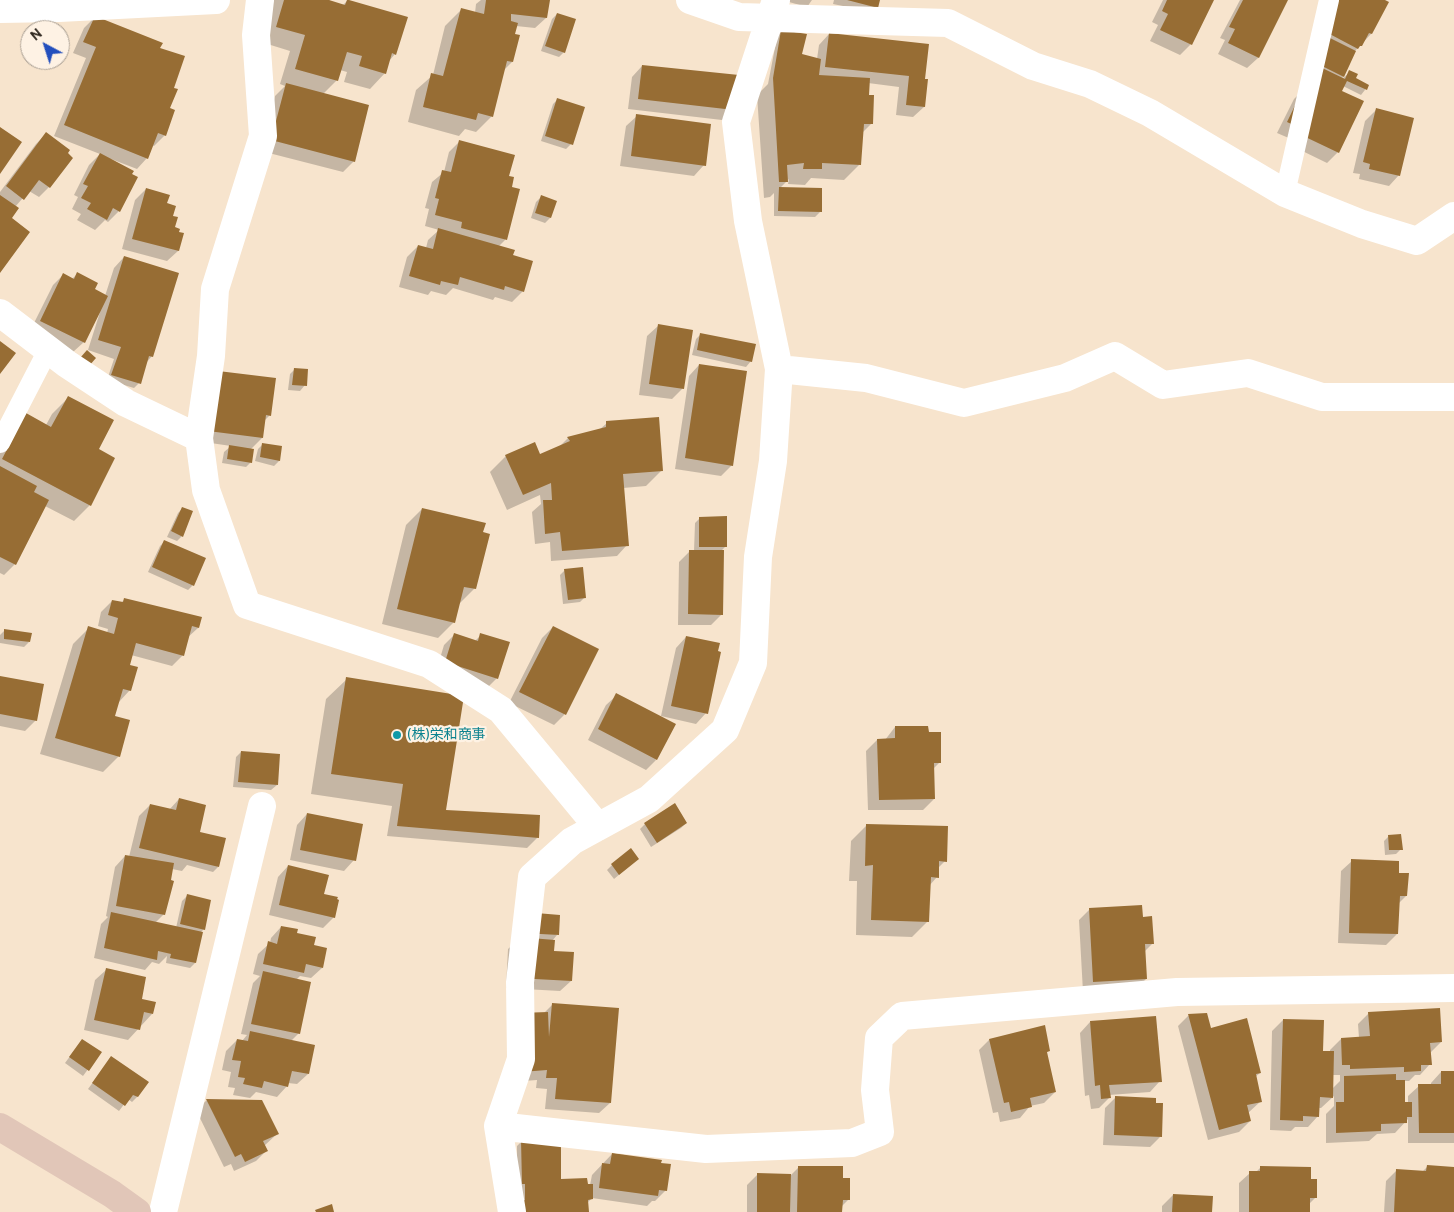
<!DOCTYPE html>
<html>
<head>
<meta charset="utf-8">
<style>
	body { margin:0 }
	#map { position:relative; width:1454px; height:1212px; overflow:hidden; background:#f7e4cd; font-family:Cabin,sans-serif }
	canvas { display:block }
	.north { position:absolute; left:20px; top:20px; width:50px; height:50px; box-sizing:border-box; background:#fef2e4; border:1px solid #a99f93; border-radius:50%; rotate:320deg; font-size:14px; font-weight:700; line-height:20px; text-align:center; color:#2a221a }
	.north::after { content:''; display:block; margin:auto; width:18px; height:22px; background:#234fbd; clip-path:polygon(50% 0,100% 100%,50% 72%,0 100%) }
</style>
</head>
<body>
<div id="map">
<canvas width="1454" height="1212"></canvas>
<div class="north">N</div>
</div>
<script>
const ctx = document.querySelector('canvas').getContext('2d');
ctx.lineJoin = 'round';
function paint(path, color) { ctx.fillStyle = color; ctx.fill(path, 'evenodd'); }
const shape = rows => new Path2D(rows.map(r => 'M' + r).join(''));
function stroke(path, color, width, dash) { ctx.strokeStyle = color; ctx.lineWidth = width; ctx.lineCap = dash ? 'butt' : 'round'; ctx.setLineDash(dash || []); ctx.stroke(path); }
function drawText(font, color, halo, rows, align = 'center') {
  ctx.font = font + ' Cabin,"Noto Sans JP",sans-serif'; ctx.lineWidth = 4.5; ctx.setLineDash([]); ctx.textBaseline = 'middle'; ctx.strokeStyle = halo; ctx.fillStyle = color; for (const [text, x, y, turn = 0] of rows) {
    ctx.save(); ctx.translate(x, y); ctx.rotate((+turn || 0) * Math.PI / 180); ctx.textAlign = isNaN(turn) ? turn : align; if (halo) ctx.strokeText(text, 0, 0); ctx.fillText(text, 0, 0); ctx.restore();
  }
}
paint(shape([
	[274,0,330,0,329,1,343,5,347,1,395,54,389,61,385,73,370,89,344,82,347,72,340,70,337,80,323,94,354,161,343,172,261,151,275,96,285,86,280,84,290,51,261,42],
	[481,0,548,0,546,18,535,28,516,26,514,35,512,62,504,70,492,116,476,132,465,129,459,136,408,122,416,90,433,75,445,26,461,10,475,13,476,4],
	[789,0,812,0,807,7,789,2],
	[834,0,879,0,872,12,833,4],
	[1163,0,1213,0,1191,44,1180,55,1150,41,1158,25,1152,22],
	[1240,0,1287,0,1258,58,1247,68,1218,54,1225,40,1220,38],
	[1335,0,1383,0,1371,34,1355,51,1342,79,1350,72,1354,79,1368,86,1361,95,1343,86,1338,97,1338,152,1327,163,1288,144,1291,139,1277,133,1294,99,1305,88],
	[557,14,564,52,559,57,541,51,552,19],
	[95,17,159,49,173,88,165,135,154,146,152,145,147,158,137,169,111,159,119,211,108,222,105,220,95,230,77,220,81,214,72,209,78,197,74,195,89,165,100,154,54,136,86,58,73,53,84,28],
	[782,31,800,55,817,59,819,45,829,34,923,80,924,107,913,117,896,115,899,87,868,83,868,96,871,124,862,133,860,164,844,180,811,178,805,185,788,184,789,179,780,188,820,212,815,217,774,216,774,193,770,197,764,198,757,95,768,84,777,37],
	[642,66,733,109,722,120,628,109,632,77],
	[558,99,571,144,566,149,541,141,553,104],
	[1376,110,1399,175,1389,186,1359,179,1360,174,1353,173,1365,121],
	[637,116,704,165,694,176,620,166,626,126],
	[46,134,49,187,39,197,29,191,15,207,10,218,0,271,0,192,36,144],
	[460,141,508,177,510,188,519,190,505,240,498,247,511,256,523,291,512,302,495,297,493,300,453,288,446,295,431,291,428,295,399,287,407,257,418,246,426,248,428,240,439,230,425,226,429,209,425,208,432,182,444,172,449,152],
	[146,189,165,204,172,217,173,228,177,232,182,234,178,251,167,261,122,249,135,200],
	[541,197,550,218,545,223,531,218,536,202],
	[124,257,152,356,146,363,139,383,134,388,107,380,114,359,88,350,100,312,84,342,73,352,30,331,53,285,63,275,72,279,77,274,93,290,105,296,114,268],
	[658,326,683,388,672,399,639,395,647,336],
	[701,334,751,361,746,367,692,355,696,339],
	[699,365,732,465,721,476,675,469,689,376],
	[295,369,305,385,300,391,288,390,290,374],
	[200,382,270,415,264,421,262,438,250,450,251,462,246,467,222,463,224,452,231,446,197,441],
	[68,398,97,450,90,505,74,521,45,506,15,564,4,575,0,573,0,451,46,425,52,414],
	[607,423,662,470,646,486,623,488,627,545,617,556,551,561,550,542,535,544,532,512,541,504,540,495,507,510,490,472,506,456,539,456,558,448,568,438,599,430],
	[263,444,281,447,279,461,274,466,255,461,258,449],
	[183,508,182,536,177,541,167,537,178,513],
	[422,509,475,588,458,605,454,622,438,638,382,624,406,525],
	[700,518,726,546,721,551,722,614,711,625,678,625,679,562,690,551,694,551,695,523],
	[165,541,193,585,188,590,148,572,160,546],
	[565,570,585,597,580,602,563,604,560,575],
	[125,599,200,618,198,628,187,638,183,655,172,666,131,655,128,666,130,690,118,703,114,717,119,756,103,772,40,754,73,644,89,628,107,633,108,629,98,626,101,612,112,601,121,603],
	[553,627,597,650,564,715,554,725,509,703,542,638],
	[5,630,29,642,24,647,0,643,0,635],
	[455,634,475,641,481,635,497,678,486,689,436,672,444,645],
	[686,637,706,713,696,724,661,716,676,648],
	[0,678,36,720,25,731,0,726],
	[347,679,445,811,538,837,527,848,387,836,392,806,311,794,326,699],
	[617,695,656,760,646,770,588,740,606,705],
	[895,727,927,733,940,762,933,769,934,799,923,810,868,810,866,751,877,740,885,740],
	[241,752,277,785,271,790,233,787,236,757],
	[179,799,218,867,213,872,187,865,182,871,172,869,164,914,155,923,176,928,182,901,187,896,204,929,200,933,195,963,190,968,166,963,167,956,159,964,152,962,145,970,94,958,101,924,108,917,106,916,115,867,125,856,129,857,139,816,150,805,169,810],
	[307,814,354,860,344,871,290,860,297,825],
	[686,823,681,828,651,847,640,829,645,824],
	[867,825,945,861,938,868,937,877,929,886,928,921,912,937,856,935,857,881,849,881,851,841],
	[1389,836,1401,849,1396,854,1385,855,1384,841],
	[1352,861,1397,874,1406,896,1398,904,1397,934,1386,945,1338,943,1341,871],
	[632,864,614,879,607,870,612,865],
	[288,866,322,895,334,917,323,928,269,915,278,877],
	[1090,909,1142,918,1153,943,1144,952,1146,979,1135,990,1083,992,1079,920],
	[519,919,557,935,552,941,553,952,571,981,560,991,506,988,508,949,520,938],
	[281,927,296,933,313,946,322,968,311,978,300,976,296,980,299,1033,291,1041,308,1074,297,1084,288,1083,287,1086,277,1097,256,1092,250,1098,233,1095,235,1088,228,1087,231,1072,222,1070,226,1051,237,1040,242,1041,247,1035,241,1034,253,983,260,976,253,974,258,954,270,943,271,938],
	[106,970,141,1000,152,1014,128,1040,84,1030,95,980],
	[553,1004,610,1103,599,1113,545,1109,547,1089,536,1088,537,1080,511,1082,544,1013],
	[1369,1013,1441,1042,1430,1053,1430,1064,1420,1075,1415,1075,1409,1081,1403,1081,1404,1103,1408,1103,1408,1096,1419,1086,1431,1085,1431,1083,1441,1072,1454,1072,1454,1143,1408,1143,1408,1119,1395,1133,1377,1134,1369,1141,1326,1143,1326,1114,1334,1106,1334,1096,1321,1108,1319,1108,1318,1116,1308,1127,1295,1127,1291,1131,1270,1130,1272,1031,1283,1020,1322,1052,1330,1052,1330,1050,1341,1039,1359,1038,1358,1024],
	[1332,1075,1340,1075,1340,1081,1332,1089],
	[1206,1015,1210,1029,1260,1073,1255,1077,1261,1101,1248,1113,1250,1121,1239,1132,1208,1140,1178,1026,1188,1016],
	[1090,1022,1160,1081,1150,1092,1109,1095,1109,1098,1099,1108,1091,1109,1089,1095,1085,1096,1080,1033],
	[82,1040,100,1053,83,1076,65,1063],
	[989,1040,1049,1050,1046,1053,1055,1092,1044,1103,1030,1106,1020,1118,1000,1122,998,1112,993,1113,979,1050],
	[111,1058,147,1083,137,1097,132,1102,128,1099,119,1111,88,1089],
	[1116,1097,1160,1137,1150,1147,1103,1145,1105,1108],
	[207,1100,277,1134,264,1146,266,1151,256,1161,234,1171,231,1164,224,1167,196,1110],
	[522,1141,560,1180,590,1185,592,1175,612,1154,660,1164,666,1190,655,1201,652,1201,647,1206,592,1198,587,1203,587,1212,512,1212,517,1190,517,1146],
	[799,1167,842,1179,849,1199,841,1207,841,1212,747,1212,747,1185,758,1174,791,1175],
	[1261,1167,1309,1180,1316,1197,1309,1204,1309,1212,1239,1212,1239,1183,1250,1173,1256,1172],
	[1427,1167,1454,1168,1454,1212,1384,1212,1386,1181,1397,1170,1422,1172],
	[1173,1195,1211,1212,1162,1212,1162,1206]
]), '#0003');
paint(shape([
	[284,0,329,0,345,5,347,0,349,0,408,17,396,55,392,53,386,74,359,66,362,56,347,52,338,81,295,69,305,35,276,27],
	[486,0,550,0,547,18,511,14,511,21,518,23,515,34,520,35,513,62,507,61,493,117,478,113,476,120,423,107,431,73,443,76,461,8,484,14],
	[847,0,880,0,878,8],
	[1167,0,1214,0,1192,45,1160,30,1168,14,1162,11],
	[1243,0,1288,0,1259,58,1228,43,1235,29,1229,27],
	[1339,0,1385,0,1389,2,1372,34,1369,33,1362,46,1360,46,1358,49,1324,31],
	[557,13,576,19,565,53,545,46],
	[95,16,163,43,160,48,185,56,174,88,178,89,170,108,175,110,166,136,158,133,148,159,64,125,96,47,83,42],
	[781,30,807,34,802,54,821,59,819,75,870,78,869,95,874,95,873,124,864,124,861,165,822,163,822,169,803,169,804,163,787,165,788,182,779,182,773,78],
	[829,33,929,44,925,79,928,79,925,107,906,105,909,76,825,67],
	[1330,38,1356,51,1344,77,1318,64],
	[642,65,739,75,734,110,638,99],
	[1318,66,1345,79,1349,70,1358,74,1356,78,1369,85,1367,90,1347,81,1342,91,1364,101,1339,153,1297,133,1300,128,1287,122,1304,87],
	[286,83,369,105,355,162,271,140],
	[557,98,585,107,573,145,545,136],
	[1376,108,1414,118,1400,176,1369,169,1370,164,1363,162],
	[636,114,711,124,706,166,631,156],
	[0,127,22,142,0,174],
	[46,132,70,150,68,153,73,158,50,188,39,180,24,200,6,186],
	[459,140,515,155,509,176,514,177,512,187,520,189,507,240,461,228,462,222,435,215,439,199,435,198,442,170,451,172],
	[100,153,134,171,132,174,138,177,120,212,113,208,107,220,87,209,91,203,81,198,88,186,83,184],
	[779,187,822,188,822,212,778,211],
	[146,188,170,195,167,203,176,206,173,216,178,217,175,227,180,229,179,232,184,233,179,251,132,239],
	[0,195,19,208,12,218,30,232,0,273],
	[541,195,557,201,551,218,535,213],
	[438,228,515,250,513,255,533,261,524,292,505,286,504,290,460,277,458,285,441,281,440,285,409,276,418,245,433,249],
	[124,256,179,273,153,357,149,356,141,384,111,375,121,347,98,340],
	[77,272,98,283,95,289,108,296,85,343,40,321,63,273,74,279],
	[658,324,693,330,684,389,649,384],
	[700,333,756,344,752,362,697,350],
	[0,341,16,353,0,374],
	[87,350,96,358,89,366,80,358],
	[699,364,747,371,733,466,685,458],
	[294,368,308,369,307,386,292,385],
	[210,370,276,378,271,416,266,415,263,438,208,431],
	[68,396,114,420,99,449,115,458,91,506,2,459,26,413,51,427],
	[659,417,663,471,623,474,629,546,562,551,560,532,545,534,543,500,552,500,551,483,523,495,505,455,535,442,540,454,570,441,567,437,606,427,606,421],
	[262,443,282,446,280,461,260,457],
	[229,445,254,449,252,463,227,459],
	[0,466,37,486,34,492,49,500,16,565,0,557],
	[182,507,193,511,183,537,171,531],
	[422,508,486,523,483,532,490,534,476,589,464,587,455,623,397,609],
	[727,516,727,547,699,547,699,517],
	[164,540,206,558,194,586,152,567],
	[689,550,724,550,723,615,688,614],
	[583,567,586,598,568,600,564,569],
	[124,598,202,617,199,628,192,626,184,656,136,643,130,665,138,667,131,691,123,689,115,716,130,720,120,757,55,738,88,626,114,634,118,618,108,615,112,600,123,602],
	[553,626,599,649,566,715,519,692],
	[4,629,32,633,30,642,4,639],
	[454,633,478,641,480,633,510,642,498,679,445,662],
	[686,636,720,643,718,651,721,652,708,714,671,706],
	[0,676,44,684,37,721,0,714],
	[346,677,464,696,446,810,540,815,539,838,397,826,403,784,331,774],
	[616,693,676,724,657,760,598,729],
	[895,726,928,726,929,732,941,732,941,763,934,763,935,799,879,800,877,739,895,738],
	[241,751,280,754,278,785,238,782],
	[179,798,206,805,200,832,226,838,219,867,139,848,150,804,176,810],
	[675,803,687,823,657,843,644,823],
	[307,813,363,824,356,861,300,850],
	[866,824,948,826,947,862,939,861,939,878,931,877,929,922,871,920,873,865,865,866],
	[1401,834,1403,850,1389,850,1388,835],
	[631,848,639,859,619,875,611,864],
	[125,855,174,863,171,880,174,881,165,915,116,906],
	[1351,859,1399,861,1399,873,1409,873,1407,896,1400,896,1398,934,1349,933],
	[288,865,329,875,324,894,338,897,337,899,339,900,335,918,279,905],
	[187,894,211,900,205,930,180,924],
	[1142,905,1143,917,1152,916,1154,944,1145,944,1147,979,1093,982,1089,908],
	[111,912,203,932,196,963,170,958,171,954,158,951,157,960,104,948],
	[524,912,560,915,559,935,522,933],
	[281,926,298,929,297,933,316,937,314,945,327,948,323,968,306,964,304,973,263,964,268,941,277,944],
	[518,937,555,940,554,951,574,952,572,981,516,978],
	[106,968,146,977,142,999,156,1002,153,1014,144,1012,140,1030,94,1020],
	[263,971,311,982,300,1034,251,1024],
	[552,1003,619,1008,611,1103,555,1099,557,1078,546,1078,547,1070,522,1072,519,1013,548,1012,549,1037],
	[1440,1008,1442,1042,1430,1043,1432,1065,1421,1065,1421,1071,1404,1072,1404,1067,1350,1069,1350,1065,1342,1065,1341,1038,1370,1036,1368,1012],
	[1207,1013,1211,1028,1247,1018,1261,1073,1256,1074,1262,1102,1247,1105,1251,1121,1219,1130,1188,1014],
	[1156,1016,1162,1082,1109,1085,1111,1098,1101,1099,1100,1085,1095,1086,1090,1021],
	[1283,1019,1324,1020,1323,1051,1334,1051,1333,1098,1320,1097,1319,1117,1303,1116,1303,1121,1280,1120],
	[1045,1025,1050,1051,1047,1052,1056,1092,1030,1098,1032,1107,1011,1112,1009,1102,1004,1103,989,1039],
	[250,1031,315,1045,309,1074,292,1071,288,1087,264,1081,262,1088,243,1084,245,1078,238,1077,241,1061,232,1060,237,1039,248,1041],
	[82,1039,102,1052,89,1071,69,1057],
	[111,1056,149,1082,138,1097,133,1095,125,1106,92,1083],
	[1441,1071,1454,1071,1454,1133,1419,1133,1418,1084,1441,1084],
	[1396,1074,1396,1080,1405,1080,1405,1102,1412,1102,1412,1117,1407,1117,1407,1123,1381,1124,1381,1131,1336,1133,1336,1102,1344,1102,1344,1076],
	[1115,1096,1156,1098,1156,1103,1163,1103,1162,1137,1114,1135],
	[206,1099,262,1100,279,1134,263,1141,268,1151,245,1162,241,1154,235,1157],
	[521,1140,561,1140,561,1179,587,1178,588,1184,593,1184,593,1199,588,1200,589,1212,522,1212,522,1201,525,1200,525,1184,522,1184],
	[612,1153,662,1160,661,1163,671,1164,667,1191,659,1190,658,1196,599,1188,602,1163,610,1164],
	[1427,1165,1454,1167,1454,1212,1394,1212,1396,1169,1426,1171],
	[798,1166,843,1166,843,1178,850,1178,850,1200,843,1200,842,1212,797,1212],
	[1260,1166,1311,1167,1311,1179,1317,1179,1317,1198,1310,1198,1310,1212,1249,1212,1249,1171,1260,1171],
	[757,1173,791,1174,790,1212,757,1212],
	[1173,1194,1213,1196,1212,1212,1172,1212],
	[332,1204,334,1212,316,1212,315,1210]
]), '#976d34');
stroke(shape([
	[1285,193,1329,0],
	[0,443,48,350]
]), '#fff', 20);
stroke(shape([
	[260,0,256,35,263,136,215,289,211,356,199,438,206,490,247,605,429,664,501,710,598,827],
	[690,0,739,17,948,23,1033,66,1090,84,1150,113,1285,193,1362,224,1417,241,1454,216],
	[0,9,59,8,216,0],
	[0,313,67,364,126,403,199,438],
	[779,369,866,378,964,403,1065,378,1115,356,1163,385,1248,373,1322,397,1454,397],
	[498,1126,706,1149,852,1143,880,1132,875,1090,879,1038,902,1016,1177,992,1454,988],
	[163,1212,262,806],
	[512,1212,498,1126,521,1059,520,982,532,877,572,841,649,799,725,730,753,663,758,557,773,461,779,369,748,221,736,122,776,0]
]), '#fff', 28);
stroke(shape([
	[0,1127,112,1194,137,1212]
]), '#e1c6b8', 28);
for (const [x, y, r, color] of [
	[397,735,5,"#0f9aa8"]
]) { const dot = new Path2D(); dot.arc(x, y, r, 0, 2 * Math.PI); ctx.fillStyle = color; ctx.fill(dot); stroke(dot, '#fef2e4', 2); }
drawText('14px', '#0d838f', '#fef2e4', [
	["(株)栄和商事",407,735]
], 'left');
</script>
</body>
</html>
